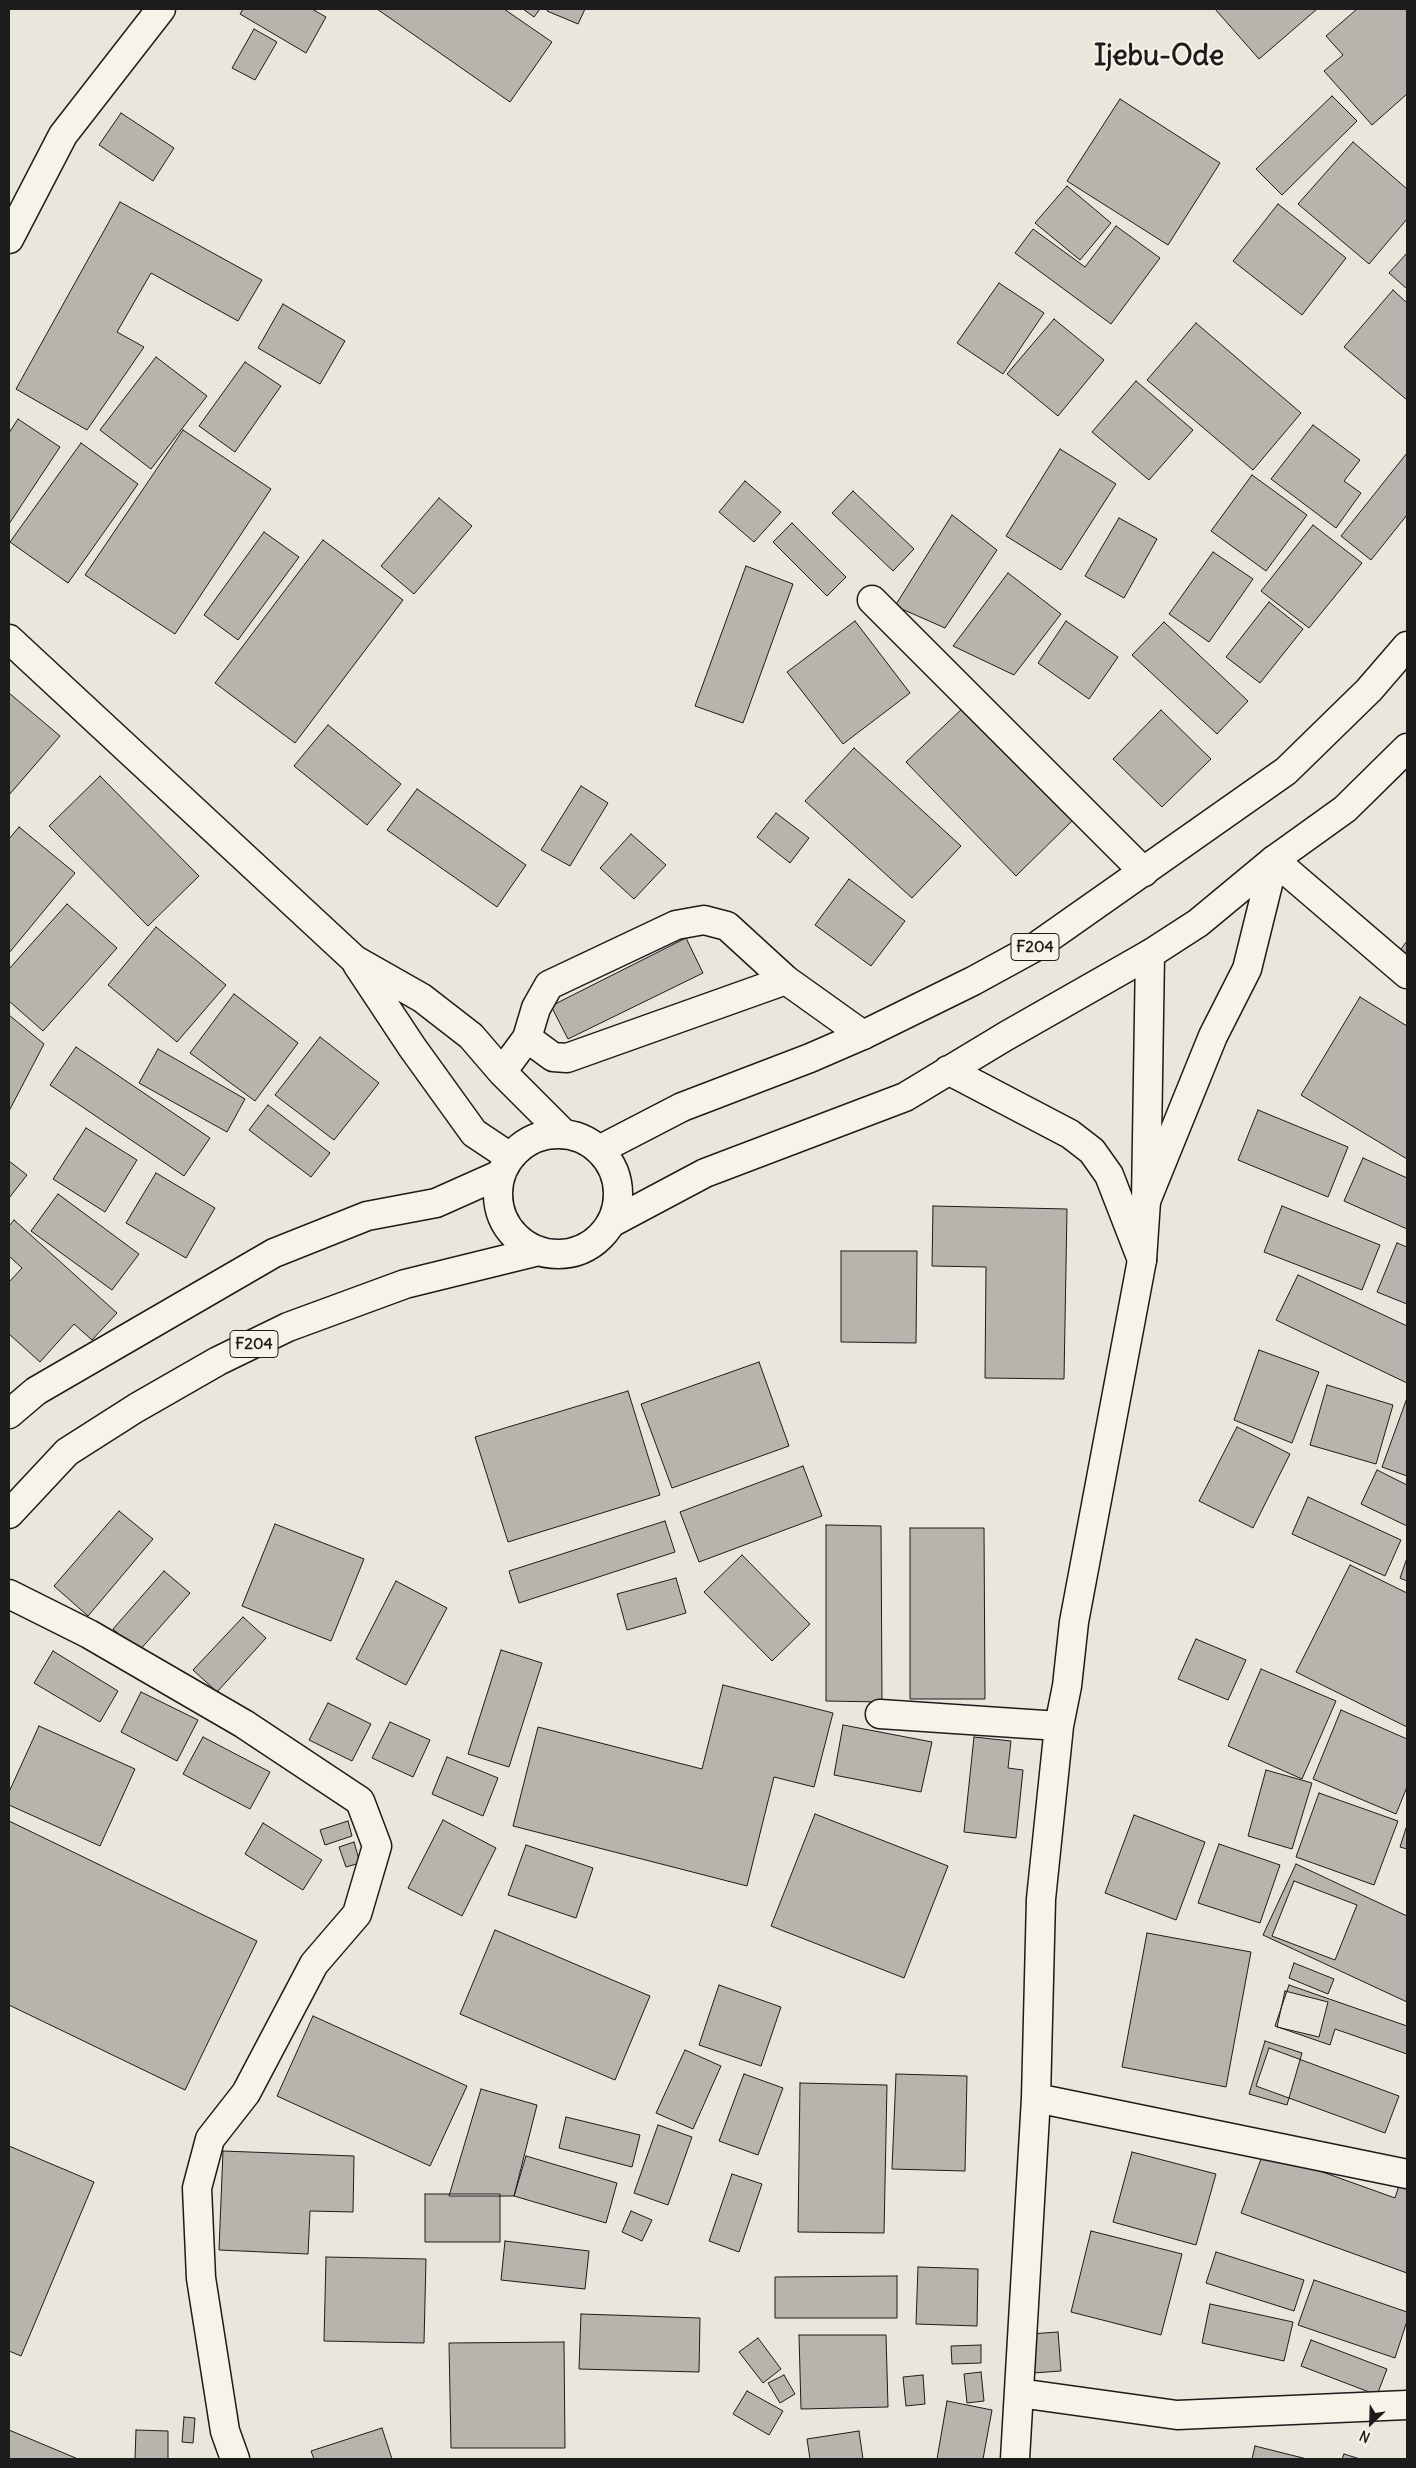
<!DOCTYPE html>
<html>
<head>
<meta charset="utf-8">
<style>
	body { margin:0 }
	#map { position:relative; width:1416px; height:2468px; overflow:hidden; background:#eae6dc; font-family:Delius,sans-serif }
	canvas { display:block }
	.frame { position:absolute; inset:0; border:10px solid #1c1c1c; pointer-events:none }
	.north { position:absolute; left:1346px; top:2398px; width:50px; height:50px; -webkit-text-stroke:4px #f7f3e8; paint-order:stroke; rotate:204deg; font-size:14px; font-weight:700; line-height:20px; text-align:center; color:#1c1c1c }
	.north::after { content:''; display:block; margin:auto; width:18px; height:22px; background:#1c1c1c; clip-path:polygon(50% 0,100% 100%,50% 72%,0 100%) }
</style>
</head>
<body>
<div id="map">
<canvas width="1416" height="2468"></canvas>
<div class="frame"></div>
<div class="north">N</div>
</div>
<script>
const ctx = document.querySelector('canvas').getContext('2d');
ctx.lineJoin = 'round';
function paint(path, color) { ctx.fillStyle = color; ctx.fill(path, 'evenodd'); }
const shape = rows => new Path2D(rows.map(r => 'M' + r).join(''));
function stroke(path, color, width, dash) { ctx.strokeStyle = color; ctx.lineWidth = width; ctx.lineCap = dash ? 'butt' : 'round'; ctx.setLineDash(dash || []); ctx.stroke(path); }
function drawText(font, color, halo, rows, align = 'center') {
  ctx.font = font + ' Delius,sans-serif'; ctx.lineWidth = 4; ctx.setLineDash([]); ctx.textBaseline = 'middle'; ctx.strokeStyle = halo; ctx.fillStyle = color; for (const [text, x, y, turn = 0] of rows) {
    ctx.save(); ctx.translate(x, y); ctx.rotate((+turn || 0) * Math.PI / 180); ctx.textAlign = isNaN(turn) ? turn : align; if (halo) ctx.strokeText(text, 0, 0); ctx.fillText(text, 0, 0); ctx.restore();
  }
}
const building = shape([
	[243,9,312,9,326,17,306,53,240,14,243,9],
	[377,9,504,9,552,42,510,102,377,9],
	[523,9,540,9,534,17,523,9],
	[548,9,585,9,578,24,547,11,548,9],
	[1215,9,1317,9,1259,59,1215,9],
	[1357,9,1407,9,1407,94,1372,125,1324,71,1343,55,1326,36,1357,9],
	[254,29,277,42,255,80,232,68,254,29],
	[1332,96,1357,121,1282,195,1256,169,1332,96],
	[1120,99,1220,163,1168,245,1067,181,1120,99],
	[121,113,174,148,153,181,99,145,121,113],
	[1353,142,1407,189,1407,219,1369,264,1298,204,1353,142],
	[1067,186,1111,223,1080,260,1035,223,1067,186],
	[120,202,262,280,238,321,151,273,117,332,144,347,87,430,16,389,120,202],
	[1278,204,1346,258,1302,315,1233,261,1278,204],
	[1116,226,1160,258,1111,324,1015,253,1033,229,1085,267,1116,226],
	[1407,253,1407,289,1389,273,1407,253],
	[999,283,1044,313,1003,374,957,343,999,283],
	[1393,290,1407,303,1407,400,1344,347,1393,290],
	[283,304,345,341,320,384,258,348,283,304],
	[1054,319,1104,360,1058,416,1007,374,1054,319],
	[1196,323,1301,413,1253,470,1147,380,1196,323],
	[156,357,207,396,151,469,100,430,156,357],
	[245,362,281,386,235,452,199,426,245,362],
	[1136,381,1193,430,1149,480,1092,432,1136,381],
	[18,419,60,447,9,524,9,433,18,419],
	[1313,425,1360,460,1344,481,1361,493,1336,528,1271,479,1313,425],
	[183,430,271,489,175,634,85,575,183,430],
	[81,443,138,484,68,583,10,542,81,443],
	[1060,449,1116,484,1061,570,1006,536,1060,449],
	[1407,453,1407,515,1371,560,1341,536,1407,453],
	[1252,475,1307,515,1266,571,1211,531,1252,475],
	[745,481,781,512,754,542,719,512,745,481],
	[853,491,914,549,893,571,832,513,853,491],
	[439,498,472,526,414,594,381,566,439,498],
	[952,515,997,550,945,628,895,606,952,515],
	[1119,518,1157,539,1124,598,1085,576,1119,518],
	[792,523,846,577,827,596,773,542,792,523],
	[1313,525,1362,563,1309,628,1261,591,1313,525],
	[264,532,299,557,238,640,204,615,264,532],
	[323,540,403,600,295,743,215,683,323,540],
	[1213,552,1253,579,1209,642,1169,614,1213,552],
	[746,566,793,584,743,723,695,706,746,566],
	[1008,573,1061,614,1014,675,953,646,1008,573],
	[1269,602,1303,629,1260,683,1226,657,1269,602],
	[855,621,910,693,843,744,787,672,855,621],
	[1066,621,1118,657,1089,699,1038,663,1066,621],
	[1164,622,1248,701,1217,734,1132,655,1164,622],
	[9,693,60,736,9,795,9,693],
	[964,707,1073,820,1016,876,906,762,964,707],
	[1161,710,1211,759,1162,807,1113,759,1161,710],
	[328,725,401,784,367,825,294,766,328,725],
	[854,748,961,846,912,898,805,801,854,748],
	[100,776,199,876,148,926,49,826,100,776],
	[581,786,608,803,570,866,541,850,581,786],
	[417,789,526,865,497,907,387,830,417,789],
	[776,813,809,838,790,863,757,837,776,813],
	[19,827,75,873,9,953,9,839,19,827],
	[631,834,666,865,634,899,600,868,631,834],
	[849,879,905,921,871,966,815,925,849,879],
	[67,904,117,948,43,1031,9,1001,9,969,67,904],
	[156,927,226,985,177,1042,108,985,156,927],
	[686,938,703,973,568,1039,551,1006,686,938],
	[1407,941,1407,973,1392,961,1407,941],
	[234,994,298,1043,255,1101,190,1053,234,994],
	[1360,997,1407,1026,1407,1159,1301,1095,1360,997],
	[9,1015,44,1044,9,1111,9,1015],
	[320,1037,379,1083,334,1140,275,1095,320,1037],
	[76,1047,210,1138,184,1176,50,1085,76,1047],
	[158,1049,245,1099,227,1132,139,1083,158,1049],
	[268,1105,330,1153,311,1177,249,1130,268,1105],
	[1258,1110,1348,1147,1328,1197,1238,1160,1258,1110],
	[86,1128,137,1160,105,1212,53,1179,86,1128],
	[1363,1158,1407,1178,1407,1229,1344,1201,1363,1158],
	[9,1161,27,1175,9,1198,9,1161],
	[156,1173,215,1208,186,1258,126,1223,156,1173],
	[58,1194,139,1254,112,1290,31,1231,58,1194],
	[933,1206,1067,1209,1064,1379,985,1378,986,1267,932,1266,933,1206],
	[1282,1206,1380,1245,1362,1290,1264,1252,1282,1206],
	[14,1220,117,1313,92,1340,74,1324,40,1362,9,1334,9,1282,22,1268,9,1256,9,1226,14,1220],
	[1397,1243,1407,1247,1407,1304,1377,1292,1397,1243],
	[841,1251,917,1251,916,1343,841,1342,841,1251],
	[1298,1275,1407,1326,1407,1383,1276,1320,1298,1275],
	[1259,1350,1319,1372,1292,1443,1234,1420,1259,1350],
	[759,1362,789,1446,672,1488,641,1404,759,1362],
	[1327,1385,1393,1405,1376,1464,1310,1445,1327,1385],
	[628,1391,660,1495,508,1542,475,1437,628,1391],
	[1407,1398,1407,1476,1382,1467,1407,1398],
	[1237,1427,1290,1454,1253,1528,1199,1501,1237,1427],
	[803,1466,822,1516,699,1562,680,1512,803,1466],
	[1377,1470,1407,1485,1407,1526,1361,1504,1377,1470],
	[1308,1497,1401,1540,1385,1576,1292,1534,1308,1497],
	[119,1511,153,1539,88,1616,54,1586,119,1511],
	[665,1521,675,1552,519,1603,509,1571,665,1521],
	[275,1524,364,1559,331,1641,242,1606,275,1524],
	[826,1525,881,1526,882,1702,826,1701,826,1525],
	[910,1528,984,1528,985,1699,910,1699,910,1528],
	[742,1555,810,1624,772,1661,704,1592,742,1555],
	[1407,1558,1407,1581,1400,1578,1407,1558],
	[1350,1565,1407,1593,1407,1727,1296,1672,1350,1565],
	[164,1571,190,1593,139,1651,113,1629,164,1571],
	[676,1578,686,1613,627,1630,617,1594,676,1578],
	[396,1581,447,1608,406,1685,356,1659,396,1581],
	[243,1617,266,1638,217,1692,193,1670,243,1617],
	[1196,1639,1246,1660,1228,1700,1178,1679,1196,1639],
	[501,1650,542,1663,509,1767,468,1754,501,1650],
	[53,1651,118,1691,100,1722,34,1683,53,1651],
	[1261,1669,1336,1701,1302,1779,1228,1746,1261,1669],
	[723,1685,833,1713,814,1787,774,1777,747,1886,513,1826,538,1727,702,1769,723,1685],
	[141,1692,198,1720,177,1761,121,1732,141,1692],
	[328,1703,371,1724,352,1761,309,1740,328,1703],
	[1341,1710,1407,1739,1407,1787,1396,1814,1313,1779,1341,1710],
	[390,1722,430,1740,413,1777,372,1758,390,1722],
	[843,1725,932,1742,921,1792,834,1775,843,1725],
	[39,1726,135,1769,100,1846,9,1805,9,1792,39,1726],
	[203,1737,270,1772,250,1809,183,1774,203,1737],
	[974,1737,1011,1741,1008,1768,1023,1770,1016,1838,964,1832,974,1737],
	[447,1757,498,1778,483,1816,432,1794,447,1757],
	[1266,1770,1312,1783,1292,1849,1248,1836,1266,1770],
	[1319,1793,1398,1821,1374,1885,1296,1857,1319,1793],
	[815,1814,948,1866,904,1978,771,1926,815,1814],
	[1134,1815,1205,1842,1176,1920,1105,1893,1134,1815],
	[443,1820,496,1848,462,1916,408,1888,443,1820],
	[9,1821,257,1941,185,2090,9,2005,9,1821],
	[348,1821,352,1836,325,1845,320,1830,348,1821],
	[263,1823,322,1860,303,1890,245,1854,263,1823],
	[1407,1825,1407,1849,1400,1847,1407,1825],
	[354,1842,360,1863,346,1867,339,1847,354,1842],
	[1219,1844,1280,1865,1260,1923,1198,1903,1219,1844],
	[526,1845,593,1868,576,1918,508,1895,526,1845],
	[1296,1864,1407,1916,1407,2002,1263,1935,1296,1864],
	[1294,1881,1357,1905,1335,1960,1272,1936,1294,1881],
	[495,1930,650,1996,615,2080,460,2014,495,1930],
	[1147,1933,1251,1952,1226,2087,1122,2067,1147,1933],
	[1294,1963,1334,1979,1328,1994,1289,1978,1294,1963],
	[719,1985,781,2007,761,2066,699,2045,719,1985],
	[1289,1985,1407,2026,1407,2054,1335,2029,1330,2045,1275,2026,1289,1985],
	[1285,1991,1328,2002,1319,2037,1277,2027,1285,1991],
	[313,2016,467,2086,430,2166,277,2096,313,2016],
	[1265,2041,1302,2053,1287,2105,1249,2094,1265,2041],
	[1269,2048,1399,2096,1385,2133,1256,2086,1269,2048],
	[685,2050,721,2066,693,2129,656,2113,685,2050],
	[744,2074,783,2088,758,2155,719,2141,744,2074],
	[896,2074,967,2076,965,2171,892,2169,896,2074],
	[800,2083,887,2085,884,2233,798,2232,800,2083],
	[481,2089,537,2105,514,2196,449,2196,481,2089],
	[566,2117,640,2135,632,2167,559,2148,566,2117],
	[658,2125,692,2137,668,2205,634,2193,658,2125],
	[9,2146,94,2182,21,2356,9,2351,9,2146],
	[223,2151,354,2156,353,2212,310,2211,308,2254,219,2250,223,2151],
	[1264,2151,1395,2198,1401,2179,1407,2181,1407,2273,1241,2213,1264,2151],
	[1132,2152,1216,2174,1196,2245,1113,2222,1132,2152],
	[526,2156,617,2183,606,2223,514,2196,526,2156],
	[732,2174,762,2184,739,2252,709,2241,732,2174],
	[425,2194,500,2194,500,2242,425,2242,425,2194],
	[631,2211,652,2220,642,2241,622,2232,631,2211],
	[1091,2231,1182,2254,1161,2335,1071,2312,1091,2231],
	[505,2241,589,2251,585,2289,501,2280,505,2241],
	[1216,2252,1304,2280,1294,2311,1206,2283,1216,2252],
	[326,2257,426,2259,424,2343,324,2341,326,2257],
	[918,2267,978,2269,977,2326,916,2324,918,2267],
	[897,2276,897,2318,775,2318,775,2277,897,2276],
	[1314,2280,1407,2312,1407,2321,1395,2358,1298,2325,1314,2280],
	[1210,2304,1293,2322,1284,2361,1202,2343,1210,2304],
	[581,2314,700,2318,699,2372,579,2369,581,2314],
	[1058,2332,1061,2371,1033,2373,1030,2334,1058,2332],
	[799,2335,886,2335,888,2407,801,2409,799,2335],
	[758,2338,781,2369,763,2383,739,2352,758,2338],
	[1311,2340,1387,2369,1377,2395,1301,2366,1311,2340],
	[564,2342,565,2448,451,2448,449,2343,564,2342],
	[981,2345,981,2363,952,2364,951,2346,981,2345],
	[981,2372,984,2401,967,2403,964,2374,981,2372],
	[784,2375,795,2394,780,2403,768,2383,784,2375],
	[923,2375,925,2404,906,2406,903,2377,923,2375],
	[747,2391,783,2411,769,2435,733,2414,747,2391],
	[947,2401,992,2410,983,2459,937,2459,947,2401],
	[184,2417,195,2418,193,2443,182,2442,184,2417],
	[382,2428,392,2459,314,2459,311,2451,382,2428],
	[9,2430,78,2459,9,2459,9,2430],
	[136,2430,168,2431,168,2459,135,2459,136,2430],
	[859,2431,863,2459,810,2459,807,2439,859,2431],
	[1255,2446,1307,2459,1252,2459,1255,2446],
	[1344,2454,1360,2459,1342,2459,1344,2454]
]);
paint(building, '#b6b4ac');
stroke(building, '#1c1c1c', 1);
const minor = shape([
	[9,239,63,135,161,9],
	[872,600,1144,872],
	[9,639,355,960,422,998,471,1036,502,1072,564,1134],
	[1274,860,1407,974],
	[357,964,412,1047,474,1133,510,1157],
	[527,1038,553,1057,567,1058,786,980],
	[502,1072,527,1038,536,1008,549,985,676,925,704,920,727,926,786,980,863,1035],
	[9,1594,89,1634,244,1724,360,1801,377,1846,357,1914,314,1964,246,2093,210,2139,197,2188,201,2278,225,2431,235,2459],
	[880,1714,1059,1726],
	[1036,2098,1407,2174],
	[1019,2393,1177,2415,1407,2405],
	[1015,2459,1036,2098,1041,1899,1059,1726,1067,1686,1074,1622,1142,1260,1146,1201,1150,954]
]);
const major = shape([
	[948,1070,1070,1134,1092,1151,1109,1175,1142,1260],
	'498 1194a60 60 0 1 1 120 0a60 60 0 1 1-120 0Z',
	[599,1150,682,1107,810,1058,863,1035,973,981,1037,946,1286,771,1369,690,1407,646],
	[1146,1201,1213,1036,1247,969,1274,860],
	[611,1223,705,1173,905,1097,1006,1036,1150,954,1198,923,1274,860,1345,809,1407,748],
	[9,1414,36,1391,274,1253,367,1216,436,1203,501,1174],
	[9,1514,67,1452,136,1408,218,1361,288,1327,405,1284,539,1251]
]);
stroke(minor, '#1c1c1c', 31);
stroke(major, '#1c1c1c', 31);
stroke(minor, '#f7f3e8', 28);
stroke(major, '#f7f3e8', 28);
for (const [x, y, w] of [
	[1035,947,48],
	[254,1344,48]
]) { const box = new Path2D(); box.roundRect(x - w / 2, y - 13.5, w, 27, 4); ctx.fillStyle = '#f7f3e8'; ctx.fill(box); stroke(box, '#1c1c1c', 1); }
drawText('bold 16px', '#1c1c1c', null, [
	["F204",1035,947],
	["F204",254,1344]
]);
drawText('bold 28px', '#1c1c1c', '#f7f3e8', [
	["Ijebu-Ode",1159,57]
]);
</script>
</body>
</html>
